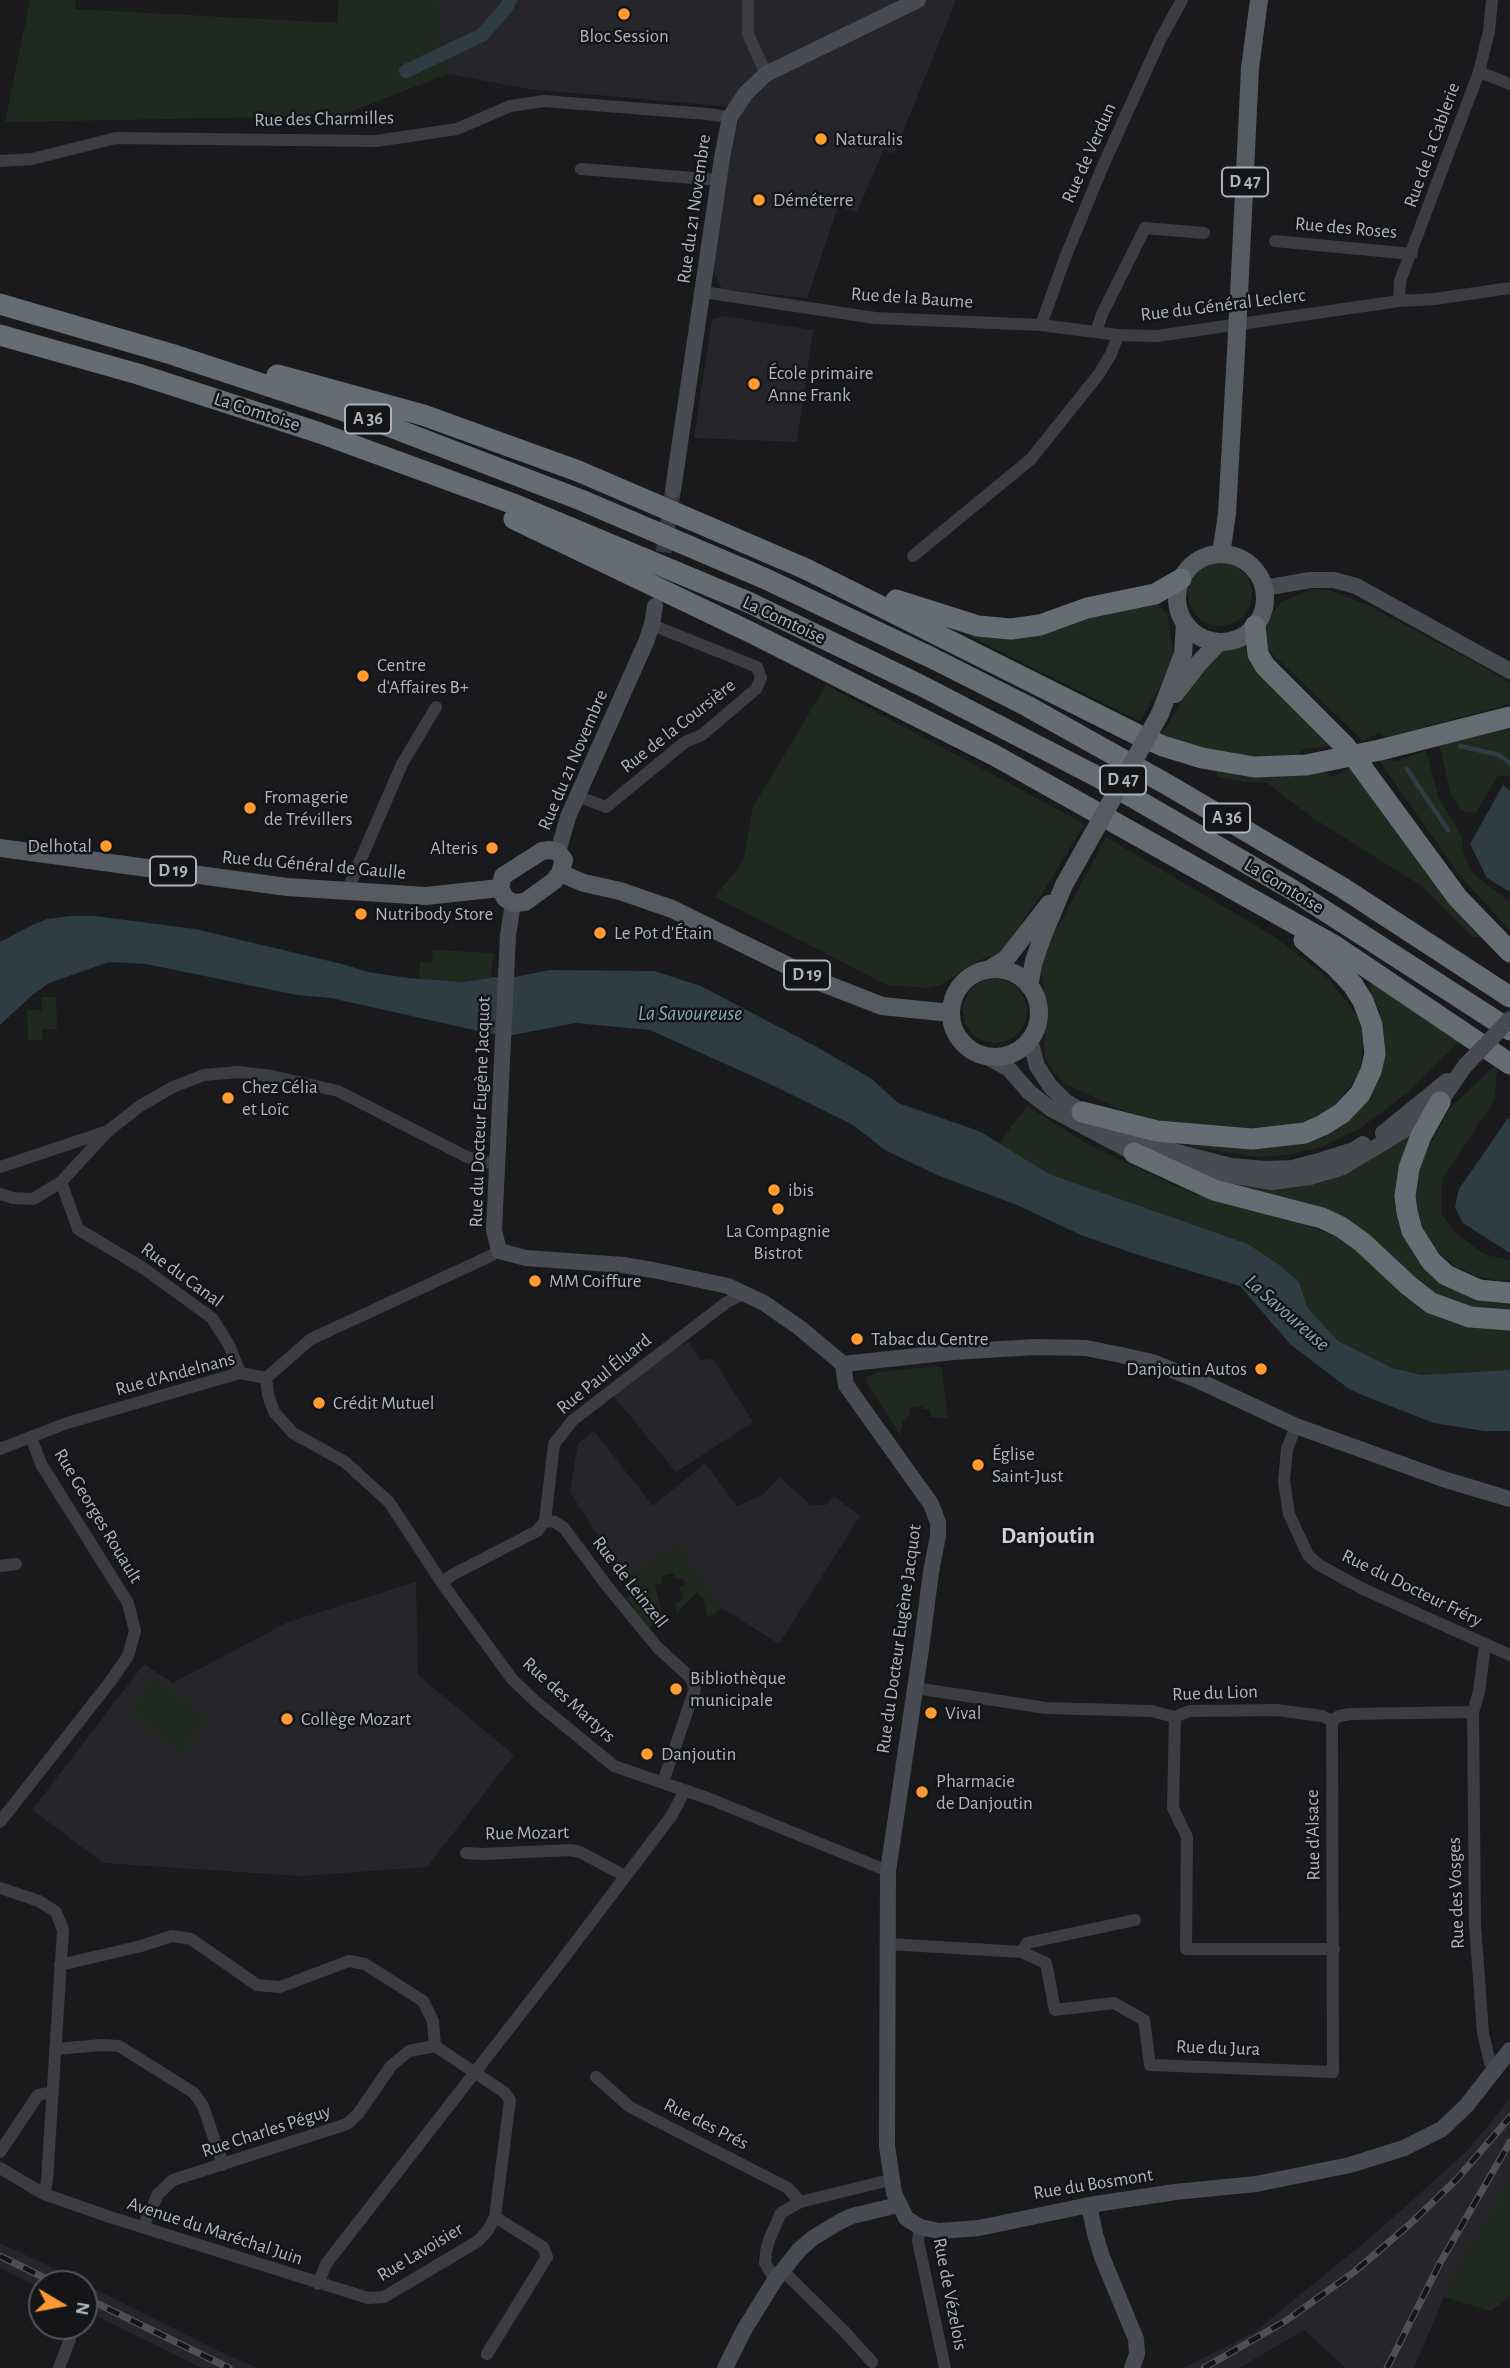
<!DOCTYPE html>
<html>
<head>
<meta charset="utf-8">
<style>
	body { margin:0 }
	#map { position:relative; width:1510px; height:2368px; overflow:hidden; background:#1a1a1d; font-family:"Alegreya Sans",sans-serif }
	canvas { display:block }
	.north { position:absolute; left:28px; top:2270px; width:70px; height:70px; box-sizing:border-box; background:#151518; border:2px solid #51555a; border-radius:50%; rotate:100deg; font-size:19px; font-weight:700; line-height:28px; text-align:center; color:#acb4bd }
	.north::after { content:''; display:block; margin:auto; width:24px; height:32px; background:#ff9b30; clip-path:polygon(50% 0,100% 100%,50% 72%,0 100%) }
</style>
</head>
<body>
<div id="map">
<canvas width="1510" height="2368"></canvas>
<div class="north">N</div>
</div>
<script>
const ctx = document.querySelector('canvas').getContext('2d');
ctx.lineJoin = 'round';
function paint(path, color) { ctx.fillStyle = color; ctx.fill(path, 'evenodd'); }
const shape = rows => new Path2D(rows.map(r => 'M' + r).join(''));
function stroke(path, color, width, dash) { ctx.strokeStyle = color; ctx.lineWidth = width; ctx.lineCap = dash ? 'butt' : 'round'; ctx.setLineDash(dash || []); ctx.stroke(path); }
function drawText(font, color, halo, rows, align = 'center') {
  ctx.font = font + ' "Alegreya Sans",sans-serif'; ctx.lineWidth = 5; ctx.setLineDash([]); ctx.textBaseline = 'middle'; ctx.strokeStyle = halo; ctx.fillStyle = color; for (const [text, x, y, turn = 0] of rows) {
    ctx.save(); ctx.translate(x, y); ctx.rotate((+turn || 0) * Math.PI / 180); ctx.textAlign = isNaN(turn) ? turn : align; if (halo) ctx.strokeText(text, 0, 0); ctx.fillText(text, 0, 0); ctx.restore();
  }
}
paint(shape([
	[435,0,956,0,894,154,884,149,857,212,838,207,807,298,722,289,712,269,734,134,743,108,529,89,448,74],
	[723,316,813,330,797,442,694,438,712,320],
	[689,1342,700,1360,713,1359,753,1422,676,1472,612,1394,675,1349],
	[594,1431,653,1506,705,1463,737,1506,764,1494,779,1477,811,1505,826,1505,834,1496,860,1516,779,1644,722,1608,677,1544,627,1579,570,1492,578,1443],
	[416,1582,418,1675,514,1755,427,1867,301,1876,103,1863,32,1810,144,1664,173,1683,288,1622],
	[1510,2099,1510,2186,1473,2240,1444,2297,1414,2368,1346,2368,1304,2330,1239,2368,1183,2368,1252,2334,1377,2232,1467,2151],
	[0,2243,49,2266,220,2352,258,2368,202,2368,84,2310,84,2284,42,2284,42,2289,0,2268]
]), '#26262a');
paint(shape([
	[30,0,76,0,75,9,337,23,339,0,435,0,448,74,339,116,5,122],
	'1188 594a32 32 0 1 1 64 0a32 32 0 1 1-64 0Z',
	[1310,589,1329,590,1366,604,1494,673,1510,683,1510,704,1386,737,1379,733,1363,741,1269,651,1265,640,1268,620,1280,603],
	[1158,604,1167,614,1174,655,1165,678,1140,721,960,631],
	[1244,644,1249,659,1333,746,1306,748,1296,755,1251,756,1201,748,1162,734,1196,676,1216,651],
	[826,685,1085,824,1043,892,1001,952,975,962,943,984,928,988,887,985,715,897,743,861,753,807],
	[1510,726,1510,776,1498,776,1476,812,1468,813,1460,809,1450,792,1440,747,1443,742],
	[1426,751,1439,798,1461,835,1463,851,1472,873,1510,902,1510,931,1457,872,1378,759,1396,761],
	[1350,768,1440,891,1482,937,1473,937,1423,887,1310,816,1266,782,1244,782,1218,777,1216,769,1283,776,1323,771,1333,777],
	[1106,837,1275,937,1329,979,1360,1020,1364,1039,1360,1070,1351,1085,1338,1101,1315,1119,1293,1124,1248,1128,1166,1123,1117,1108,1064,1083,1054,1073,1045,1057,1044,1047,1048,1012,1041,969,1043,955],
	[433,950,493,953,491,978,464,982,419,979,420,962,432,963],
	'963 1011a32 32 0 1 1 64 0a32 32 0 1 1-64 0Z',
	[1373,980,1460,1041,1407,1093,1359,1129,1322,1147,1287,1155,1255,1157,1189,1146,1190,1140,1342,1123,1383,1032,1380,1011,1369,991],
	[41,997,56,997,57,1029,42,1029,43,1040,28,1040,27,1010,42,1010],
	[1497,1064,1495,1099,1444,1177,1441,1193,1442,1214,1455,1233,1486,1255,1510,1260,1510,1280,1499,1281,1476,1276,1455,1266,1436,1250,1420,1228,1414,1191,1421,1162,1450,1108],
	[1027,1106,1086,1143,1169,1183,1198,1195,1297,1222,1340,1237,1359,1251,1420,1308,1450,1322,1468,1326,1510,1329,1510,1370,1422,1375,1392,1368,1338,1341,1307,1307,1299,1282,1281,1266,1248,1244,1049,1174,998,1144],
	[1411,1133,1404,1153,1418,1256,1510,1301,1510,1311,1464,1306,1444,1299,1416,1281,1388,1252,1231,1186,1231,1183,1292,1187,1320,1183,1357,1168],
	[935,1366,941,1367,942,1371,948,1418,931,1417,930,1409,923,1409,922,1406,910,1408,911,1413,903,1421,900,1435,866,1381,869,1376,880,1372],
	[677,1544,722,1608,708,1618,703,1598,697,1592,677,1613,675,1604,684,1598,679,1588,685,1585,684,1579,676,1579,674,1573,661,1576,663,1583,655,1585,662,1613,661,1619,649,1628,626,1598,632,1593,627,1579],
	[156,1676,209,1719,180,1756,128,1710],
	[1510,2185,1510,2297,1491,2311,1444,2297,1473,2240]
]), '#1f291f');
paint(shape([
	[1503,785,1510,791,1510,892,1487,878,1470,844],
	[70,916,95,916,195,929,346,965,368,972,408,978,464,982,496,977,515,977,550,970,654,971,701,986,815,1046,872,1079,898,1103,979,1131,1049,1174,1248,1244,1281,1266,1299,1282,1307,1307,1338,1341,1392,1368,1422,1375,1510,1370,1510,1431,1484,1431,1434,1423,1372,1399,1349,1389,1290,1344,1240,1286,1138,1255,1081,1235,1017,1205,937,1175,885,1150,853,1125,770,1084,650,1030,575,1023,513,1035,492,1034,331,998,297,995,146,964,109,962,49,983,30,997,0,1025,0,942,32,925,47,919],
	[1508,1118,1510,1119,1510,1253,1463,1223,1455,1207,1459,1189]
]), '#2e3c43');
stroke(shape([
	[1460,746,1499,755,1510,763],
	[1407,769,1448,830]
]), '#2e3c43', 4.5);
stroke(shape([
	[406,71,482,35,505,9,510,0]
]), '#2e3c43', 14);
stroke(shape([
	[660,576,673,490]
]), '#37393d', 16, [16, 8]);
stroke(shape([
	[748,0,748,34,766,74],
	[1479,72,1510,84],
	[0,161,32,159,116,138,376,141,457,129,510,106,544,101,707,114,730,117],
	[581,169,719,180],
	[1275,241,1412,254],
	[703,292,875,318,1041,325,1118,335,1157,336,1399,301,1435,299,1510,288],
	[1399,301,1400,281,1479,72,1489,31,1492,0],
	[1041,325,1065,258,1102,168,1160,40,1182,0],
	[1096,332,1102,314,1145,228,1204,233],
	[913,556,1031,459,1099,374,1111,354,1118,335],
	[577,796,606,807,685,742,702,735,756,689,761,678,757,667,652,625],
	[347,891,402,764,436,707],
	[0,1167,108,1131,140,1106,173,1087,204,1075,238,1072,272,1076,338,1091,467,1157,498,1165],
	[61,1182,78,1229,143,1268,212,1318,229,1345,240,1373],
	[0,1194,13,1198,33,1199,61,1182,108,1131],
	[266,1378,268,1395,274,1412,293,1433,345,1462,389,1502,442,1583,512,1679,536,1702,614,1766,710,1799,888,1871],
	[1296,1426,1287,1449,1284,1481,1289,1514,1308,1555,1319,1565,1363,1589,1510,1655],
	[0,1449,67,1423,240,1373,266,1378,311,1339,486,1258,499,1251],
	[545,1521,554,1444,573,1420,727,1302,745,1293],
	[0,1566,16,1564],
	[442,1583,452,1575,537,1531,545,1521,555,1522,564,1528,607,1586,658,1648,691,1678,695,1689,663,1782],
	[1485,1645,1479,1692,1473,1712,1475,1925,1483,2033,1490,2063,1495,2070],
	[915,1688,1046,1708,1151,1711,1175,1717,1189,1711,1276,1710,1322,1716,1332,1721],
	[1175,1717,1173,1808,1187,1837,1186,1949,1334,1949],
	[1332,1721,1339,1716,1350,1714,1473,1712],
	[0,1822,110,1682,128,1656,135,1631,128,1603,41,1464,31,1437],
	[466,1853,483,1854,570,1850,580,1852,625,1876],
	[0,1888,39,1901,56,1912,63,1930,47,2181,44,2194],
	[888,1944,1022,1952,1027,1943,1135,1920],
	[1022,1952,1046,1963,1055,2010,1114,2003,1144,2020,1150,2065,1333,2072,1332,1721],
	[55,2049,101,2045,119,2046,194,2093,203,2106,223,2165],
	[596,2077,630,2107,788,2188,800,2202],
	[0,2152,38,2095,52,2092],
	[0,2168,44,2194,110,2217,368,2298,384,2297,478,2241,488,2230,495,2217,510,2100,504,2092,435,2046,433,2021,423,2001,365,1964,349,1961,280,1987,257,1985,191,1939,172,1936,141,1946,60,1965],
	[143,2227,158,2194,173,2180,347,2124,358,2114,391,2066,409,2051,435,2046],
	[920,2227,918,2241,945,2368],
	[782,2270,844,2331,872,2362],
	[775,2280,765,2263,766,2252,769,2240,781,2213,800,2202,890,2180],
	[318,2284,326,2264,556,1968,672,1815,685,1790],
	[487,2354,547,2257,543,2247,495,2217],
	[59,2368,70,2339]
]), '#3b3d42', 12);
stroke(shape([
	[673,490,722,158,730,117,746,93,766,74,918,0],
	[1264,588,1310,580,1334,580,1356,586,1510,671],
	[558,852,568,817,646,642,652,625,655,606],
	[513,903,508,935,494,1230,499,1251,526,1258,623,1265,653,1270,728,1286,764,1303,800,1328,843,1364,846,1385,931,1504,938,1522,938,1536,931,1572,921,1649,888,1871,887,2146,894,2193,906,2218,920,2227,939,2231,979,2228,1089,2205,1175,2192,1256,2184,1350,2165,1404,2148,1442,2129,1467,2105,1510,2050],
	[1030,1040,1037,1066,1050,1086,1065,1101,1090,1116],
	[986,1056,1009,1069,1029,1092,1051,1109,1134,1153,1142,1155],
	[1110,1126,1143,1140,1177,1152,1231,1166,1267,1169,1292,1168,1319,1161,1354,1150,1363,1144],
	[1383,1133,1447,1081],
	[1174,1164,1199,1170,1272,1182,1310,1177,1343,1167,1411,1126,1440,1102,1465,1066],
	[843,1364,953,1352,1035,1347,1086,1348,1121,1355,1152,1362,1195,1379,1296,1426,1443,1479,1510,1499],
	[1089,2205,1095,2234,1102,2257,1136,2339,1137,2354,1132,2368],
	[725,2368,744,2330,775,2280,800,2249,813,2238,841,2221,852,2216,898,2205]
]), '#484c52', 16);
stroke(shape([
	[1239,295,1250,68,1259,0],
	[1221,554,1227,514,1235,370],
	'1177 598a44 44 0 1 1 88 0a44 44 0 1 1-88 0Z',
	[1175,694,1199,663,1219,642],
	[1160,714,1183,654,1185,623],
	[0,848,287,887,426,896,500,888],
	[550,850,558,852,564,860,560,873,554,881,525,902,513,903,505,898,500,888,503,876,542,851,550,850],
	[560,873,584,883,620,891,672,909,823,983,882,1006,951,1013],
	'951 1013a44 44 0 1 1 88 0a44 44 0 1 1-88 0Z',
	[988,970,1006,959,1049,904],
	[1029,986,1034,961,1042,938,1064,885,1086,846]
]), '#565a61', 18);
stroke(shape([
	[0,304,171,354,375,421,581,500,766,579,932,658,1027,706,1168,785,1343,888,1510,997],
	[0,335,138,374,320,433,511,503,748,602,920,685,1096,776,1291,889,1510,1030],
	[277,375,423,415,578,471,806,569,1136,734,1163,746,1202,758,1254,767,1306,765,1380,750,1510,717],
	[514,519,752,633,994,755,1335,946,1510,1064],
	[896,600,978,626,1011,629,1040,625,1087,608,1155,594,1181,579],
	[1255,626,1258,654,1265,666,1345,746],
	[1361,766,1457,897,1510,952],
	[1440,1102,1421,1136,1409,1168,1405,1196,1407,1212,1412,1231,1431,1261,1446,1275,1479,1290,1510,1293],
	[1082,1112,1157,1131,1252,1139,1305,1133,1323,1125,1342,1113,1360,1094,1371,1071,1375,1054,1372,1025,1363,1001,1353,985,1336,967,1304,940],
	[1134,1153,1214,1190,1322,1218,1341,1227,1362,1242,1408,1285,1431,1303,1470,1317,1510,1320]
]), '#666c74', 21);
const rail = shape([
	[0,2256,57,2284],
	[84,2297,229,2368],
	[1204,2368,1287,2320,1354,2272,1410,2224,1457,2179,1510,2117],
	[1387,2368,1440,2263,1510,2142]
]);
stroke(rail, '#4d5157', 7);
stroke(rail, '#151518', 4.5, [13]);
stroke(shape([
	[1465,1066,1510,1019]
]), '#484c52', 16);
stroke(shape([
	[1235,370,1239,295],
	[1086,846,1160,714]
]), '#565a61', 18);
stroke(shape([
	[1345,746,1361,766]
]), '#666c74', 21);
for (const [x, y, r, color] of [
	[624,14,7,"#ff9b30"],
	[821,139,7,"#ff9b30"],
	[759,200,7,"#ff9b30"],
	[754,384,7,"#ff9b30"],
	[363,676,7,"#ff9b30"],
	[250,808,7,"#ff9b30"],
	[106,846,7,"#ff9b30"],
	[492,848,7,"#ff9b30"],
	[361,914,7,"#ff9b30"],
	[600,933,7,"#ff9b30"],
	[228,1098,7,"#ff9b30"],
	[774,1190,7,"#ff9b30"],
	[778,1209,7,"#ff9b30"],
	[535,1281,7,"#ff9b30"],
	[857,1339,7,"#ff9b30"],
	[1261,1369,7,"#ff9b30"],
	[319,1403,7,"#ff9b30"],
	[978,1465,7,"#ff9b30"],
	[676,1689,7,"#ff9b30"],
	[931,1713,7,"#ff9b30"],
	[287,1719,7,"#ff9b30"],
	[647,1754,7,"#ff9b30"],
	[922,1792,7,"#ff9b30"]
]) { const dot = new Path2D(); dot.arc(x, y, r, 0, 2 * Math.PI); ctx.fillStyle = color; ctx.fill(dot); stroke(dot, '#151518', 2.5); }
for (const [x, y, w] of [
	[1245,182,46],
	[368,419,46],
	[1123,780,46],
	[1227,818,46],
	[173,871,46],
	[807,975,46]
]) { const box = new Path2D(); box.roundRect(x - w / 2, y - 14.5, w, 29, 5); ctx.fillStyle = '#151518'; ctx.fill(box); stroke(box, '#acb4bd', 2); }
drawText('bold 18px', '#acb4bd', null, [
	["D 47",1245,182],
	["A 36",368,419],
	["D 47",1123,780],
	["A 36",1227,818],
	["D 19",173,871],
	["D 19",807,975]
]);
drawText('19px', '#acb4bd', '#151518', [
	["Bloc Session",624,36,"center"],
	["Naturalis",835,139],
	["Déméterre",773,200],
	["École primaire",768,373],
	["Anne Frank",768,395],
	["Centre",377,665],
	["d'Affaires B+",377,687],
	["Fromagerie",264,797],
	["de Trévillers",264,819],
	["Delhotal",92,846,"right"],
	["Alteris",478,848,"right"],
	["Nutribody Store",375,914],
	["Le Pot d'Étain",614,933],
	["Chez Célia",242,1087],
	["et Loïc",242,1109],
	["ibis",788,1190],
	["La Compagnie",778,1231,"center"],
	["Bistrot",778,1253,"center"],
	["MM Coiffure",549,1281],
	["Tabac du Centre",871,1339],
	["Danjoutin Autos",1247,1369,"right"],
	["Crédit Mutuel",333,1403],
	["Église",992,1454],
	["Saint-Just",992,1476],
	["Bibliothèque",690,1678],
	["municipale",690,1700],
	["Vival",945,1713],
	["Collège Mozart",301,1719],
	["Danjoutin",661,1754],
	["Pharmacie",936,1781],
	["de Danjoutin",936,1803]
], 'left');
drawText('19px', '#acb4bd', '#151518', [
	["Rue des Charmilles",324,119,-1],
	["Rue de la Cablerie",1432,145,-70],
	["Rue de Verdun",1089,153,-66],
	["Rue du 21 Novembre",694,209,-82],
	["Rue des Roses",1346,228,5],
	["Rue de la Baume",912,298,4],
	["Rue du Général Leclerc",1223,305,-7],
	["La Comtoise",257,412,18],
	["La Comtoise",784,620,25],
	["Rue de la Coursière",678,726,-38],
	["Rue du 21 Novembre",573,760,-67],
	["Rue du Général de Gaulle",314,865,5],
	["La Comtoise",1284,886,31],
	["Rue du Docteur Eugène Jacquot",480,1112,-88],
	["Rue du Canal",182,1275,36],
	["Rue d'Andelnans",175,1374,-15],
	["Rue Paul Éluard",604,1374,-39],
	["Rue Georges Rouault",98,1516,59],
	["Rue de Leinzell",630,1582,52],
	["Rue du Docteur Fréry",1412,1588,26],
	["Rue du Docteur Eugène Jacquot",899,1639,-82],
	["Rue du Lion",1215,1693,-2],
	["Rue des Martyrs",569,1700,42],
	["Rue Mozart",527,1833,-1],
	["Rue d'Alsace",1313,1835,-91],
	["Rue des Vosges",1456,1893,-92],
	["Rue du Jura",1218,2048,2],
	["Rue des Prés",706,2124,27],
	["Rue Charles Péguy",266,2131,-18],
	["Rue du Bosmont",1093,2184,-9],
	["Avenue du Maréchal Juin",215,2231,18],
	["Rue Lavoisier",420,2252,-31],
	["Rue de Vézelois",950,2294,79]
]);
drawText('italic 21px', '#80a8ba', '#151518', [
	["La Savoureuse",690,1014],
	["La Savoureuse",1287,1313,41]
]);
drawText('bold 23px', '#cdd2d9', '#151518', [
	["Danjoutin",1048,1536]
]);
</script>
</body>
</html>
